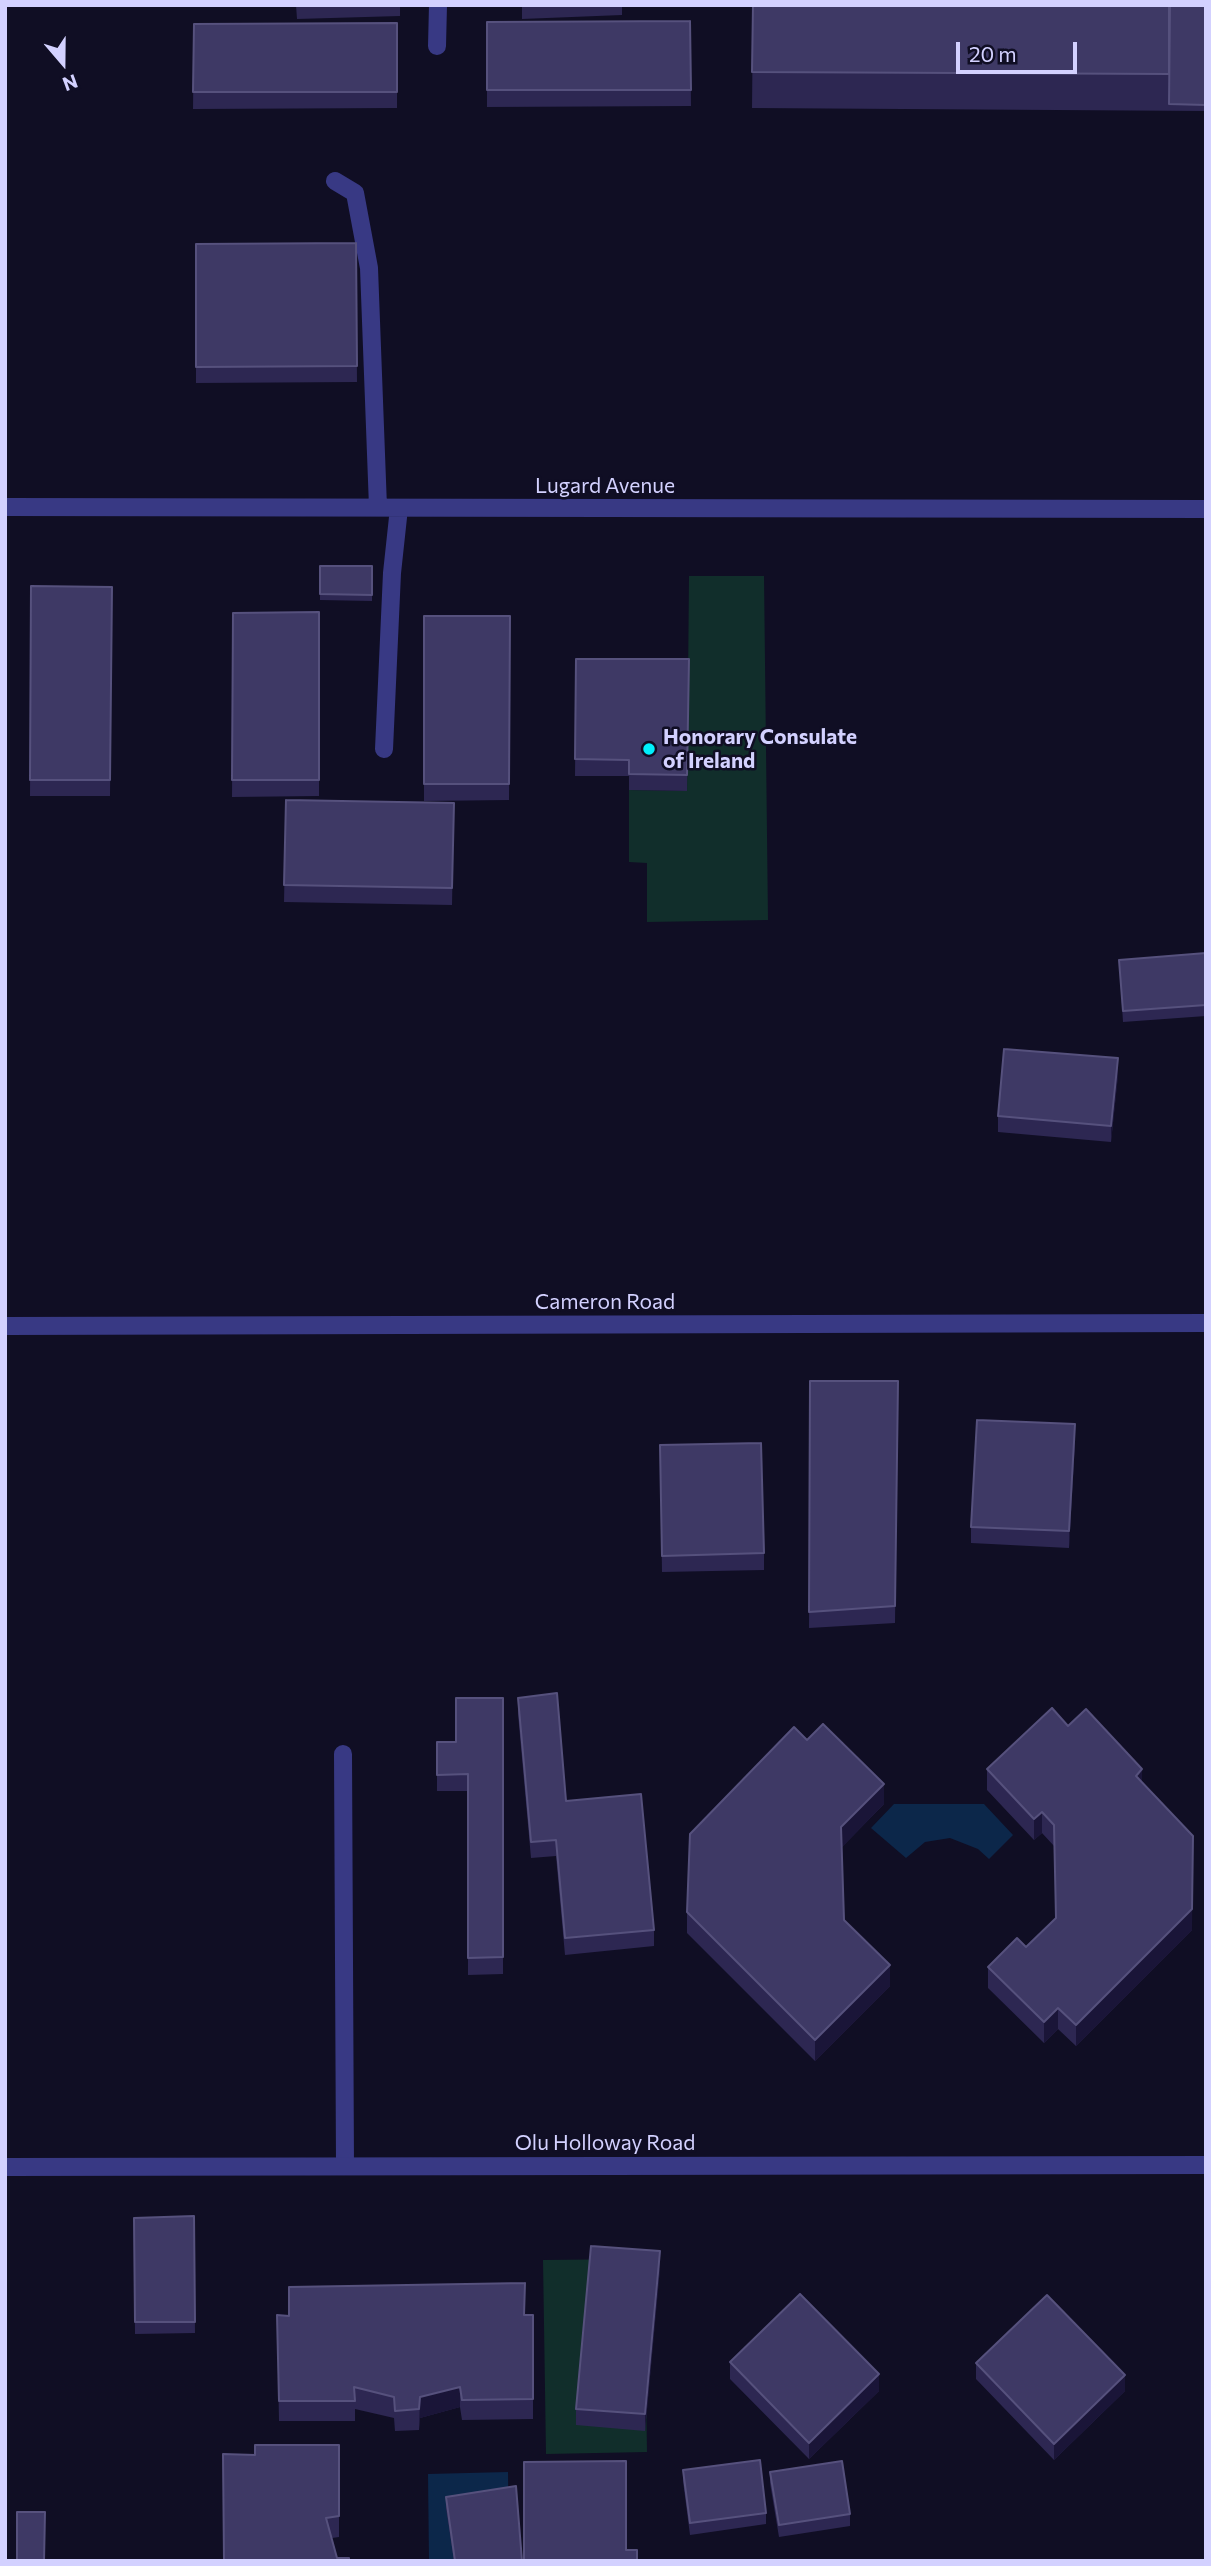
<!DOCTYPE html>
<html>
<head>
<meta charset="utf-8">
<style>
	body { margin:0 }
	#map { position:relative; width:1211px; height:2566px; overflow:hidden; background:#100e24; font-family:Commissioner,sans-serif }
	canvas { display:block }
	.frame { position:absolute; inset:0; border:7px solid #d3d1ff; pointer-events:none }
	.north { position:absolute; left:28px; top:28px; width:70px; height:70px; -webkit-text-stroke:5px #100e24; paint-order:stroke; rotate:160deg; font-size:19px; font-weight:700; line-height:28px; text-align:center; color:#d3d1ff }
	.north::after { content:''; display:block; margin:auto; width:24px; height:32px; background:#d3d1ff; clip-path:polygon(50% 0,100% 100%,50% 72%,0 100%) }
	.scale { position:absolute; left:956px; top:42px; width:121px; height:32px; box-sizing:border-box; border:4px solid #d3d1ff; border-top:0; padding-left:9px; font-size:21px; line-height:24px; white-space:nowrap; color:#d3d1ff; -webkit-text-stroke:5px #100e24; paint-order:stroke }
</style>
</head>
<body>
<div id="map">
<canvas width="1211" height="2566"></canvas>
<div class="frame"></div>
<div class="north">N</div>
<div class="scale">20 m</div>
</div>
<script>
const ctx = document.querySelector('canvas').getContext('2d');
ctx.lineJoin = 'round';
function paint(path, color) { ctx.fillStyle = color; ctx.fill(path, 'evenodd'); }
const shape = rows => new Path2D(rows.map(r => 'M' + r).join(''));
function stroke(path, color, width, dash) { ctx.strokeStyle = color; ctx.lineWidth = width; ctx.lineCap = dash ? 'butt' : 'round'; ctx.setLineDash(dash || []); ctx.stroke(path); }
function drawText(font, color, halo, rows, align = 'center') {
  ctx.font = font + ' Commissioner,sans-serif'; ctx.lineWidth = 5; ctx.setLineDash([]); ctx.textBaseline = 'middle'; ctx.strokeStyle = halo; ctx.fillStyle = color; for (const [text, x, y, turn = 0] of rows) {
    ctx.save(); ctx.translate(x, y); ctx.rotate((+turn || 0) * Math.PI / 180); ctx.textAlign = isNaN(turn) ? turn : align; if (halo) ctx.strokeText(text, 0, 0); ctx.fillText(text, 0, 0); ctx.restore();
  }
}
paint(shape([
	[689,576,764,576,768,920,647,922,647,863,629,862,629,790,687,791],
	[644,2259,647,2452,546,2454,543,2260]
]), '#112e2b');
paint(shape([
	[894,1804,984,1804,1013,1835,989,1859,978,1849,950,1838,925,1842,906,1858,871,1828],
	[508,2472,509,2561,429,2561,428,2474]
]), '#0c274a');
stroke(shape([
	[343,1754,345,2166]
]), '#383984', 18);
stroke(shape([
	[437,46,438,5],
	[335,181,355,193,369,268,378,507],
	[5,507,1206,509],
	[384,749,392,573,399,508],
	[5,1326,1206,1323],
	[5,2167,1206,2165]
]), '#383984', 18);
paint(shape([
	[296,5,400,5,400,16,297,19],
	[522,5,622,5,622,15,522,19],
	[753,5,1206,5,1206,111,752,108],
	[690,21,691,106,487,107,487,22],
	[397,23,397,108,193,109,194,24],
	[356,243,357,382,196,383,196,244],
	[320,566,372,566,372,601,320,600],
	[31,586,112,587,110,796,30,796],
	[319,612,319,796,232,797,233,613],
	[424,616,510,616,509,800,424,801],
	[576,659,689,659,687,791,629,790,629,776,575,776],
	[286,800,454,803,452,905,284,902],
	[1206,953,1206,1016,1123,1022,1119,960],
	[1118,1075,1111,1142,998,1132,998,1116],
	[810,1381,898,1381,895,1623,809,1628],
	[1075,1441,1069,1548,971,1543,971,1527],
	[660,1445,764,1553,764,1570,662,1572],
	[503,1698,503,1974,468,1975,468,1791,437,1791,437,1742,456,1742],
	[518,1698,566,1801,654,1930,654,1946,565,1955,556,1856,531,1858,518,1714],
	[1068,1726,1142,1782,1192,1930,1076,2046,1058,2029,1044,2043,988,1988,988,1967,1026,1947,1056,1918,1054,1846,1042,1833,1034,1840,987,1790,987,1769],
	[807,1740,884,1804,842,1847,844,1920,890,1986,815,2061,687,1933,687,1912],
	[194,2216,195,2333,135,2334,134,2218],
	[660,2268,645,2431,576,2425,576,2409],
	[277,2315,533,2315,533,2419,462,2420,460,2407,420,2418,419,2430,395,2431,394,2418,355,2409,355,2421,279,2421],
	[730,2362,879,2391,809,2459,730,2379],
	[976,2363,1125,2391,1054,2460,976,2379],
	[339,2445,339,2537,332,2538,337,2558,224,2561,255,2455],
	[683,2470,766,2513,766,2524,690,2535,683,2481],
	[770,2472,850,2514,850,2526,779,2537,770,2483],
	[446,2497,522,2561,454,2561,446,2508]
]), '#2d2752');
paint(shape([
	[1118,1058,1118,1075,1111,1142,1111,1126],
	[1075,1424,1075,1441,1069,1548,1069,1531],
	[1142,1769,1142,1790,1136,1776],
	[884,1784,884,1804,841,1848,841,1827],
	[1042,1812,1042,1833,1034,1840,1034,1819],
	[1193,1836,1192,1930,1076,2046,1076,2025],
	[890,1965,890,1986,815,2061,815,2040],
	[1058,2008,1058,2029,1044,2043,1044,2022],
	[660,2251,660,2268,645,2431,645,2414],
	[879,2374,879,2391,809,2459,809,2443],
	[1125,2375,1125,2391,1054,2460,1054,2444],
	[460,2387,460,2407,420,2418,419,2430,420,2397]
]), '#1a1538');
const building = shape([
	[753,5,1169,5,1169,74,752,72,753,5],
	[1170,5,1206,5,1206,105,1169,104,1170,5],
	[690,21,691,90,487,90,487,22,690,21],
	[397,23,397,92,193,92,194,24,397,23],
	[356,243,357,366,196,367,196,244,356,243],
	[320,566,372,566,372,595,320,594,320,566],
	[31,586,112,587,110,780,30,780,31,586],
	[319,612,319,780,232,780,233,613,319,612],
	[424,616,510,616,509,784,424,784,424,616],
	[576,659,689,659,687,775,629,774,629,760,575,759,576,659],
	[286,800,454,803,452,888,284,885,286,800],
	[1206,953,1206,1005,1123,1011,1119,960,1206,953],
	[1004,1049,1118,1058,1111,1126,998,1116,1004,1049],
	[810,1381,898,1381,895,1606,809,1612,810,1381],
	[977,1420,1075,1424,1069,1531,971,1527,977,1420],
	[761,1443,764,1553,662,1556,660,1445,761,1443],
	[557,1693,566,1801,641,1794,654,1930,565,1938,556,1840,531,1842,518,1698,557,1693],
	[456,1698,503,1698,503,1957,468,1958,468,1774,437,1775,437,1742,456,1742,456,1698],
	[1052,1708,1068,1726,1086,1709,1142,1769,1136,1776,1193,1836,1192,1909,1076,2025,1058,2008,1044,2022,988,1967,1017,1938,1026,1947,1056,1918,1054,1825,1042,1812,1034,1819,987,1769,1052,1708],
	[823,1724,884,1784,841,1827,844,1920,890,1965,815,2040,687,1912,690,1834,794,1727,807,1740,823,1724],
	[194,2216,195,2322,135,2322,134,2218,194,2216],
	[591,2246,660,2251,645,2414,576,2409,591,2246],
	[525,2283,524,2315,533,2315,533,2399,462,2400,460,2387,420,2397,419,2409,395,2411,394,2397,354,2387,355,2401,279,2401,277,2315,289,2316,289,2287,525,2283],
	[800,2294,879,2374,809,2443,730,2362,800,2294],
	[1047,2295,1125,2375,1054,2444,976,2363,1047,2295],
	[255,2445,339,2445,339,2516,326,2518,337,2558,349,2558,349,2561,224,2561,223,2454,255,2455,255,2445],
	[760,2460,766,2513,690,2523,683,2470,760,2460],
	[626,2461,626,2550,637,2550,637,2561,524,2561,524,2462,626,2461],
	[842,2461,850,2514,779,2525,770,2472,842,2461],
	[516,2486,522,2561,455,2561,446,2497,516,2486],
	[17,2512,45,2512,44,2561,17,2561,17,2512]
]);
paint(building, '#3e3965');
stroke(building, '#56517d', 2);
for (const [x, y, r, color] of [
	[649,749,7,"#00f0fc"]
]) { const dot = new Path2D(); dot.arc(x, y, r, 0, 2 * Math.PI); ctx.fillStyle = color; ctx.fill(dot); stroke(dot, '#100e24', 2.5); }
drawText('21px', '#d3d1ff', '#100e24', [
	["Lugard Avenue",605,486],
	["Cameron Road",605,1302],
	["Olu Holloway Road",605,2143]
]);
drawText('bold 21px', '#d3d1ff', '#100e24', [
	["Honorary Consulate",663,737],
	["of Ireland",663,761]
], 'left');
</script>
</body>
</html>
